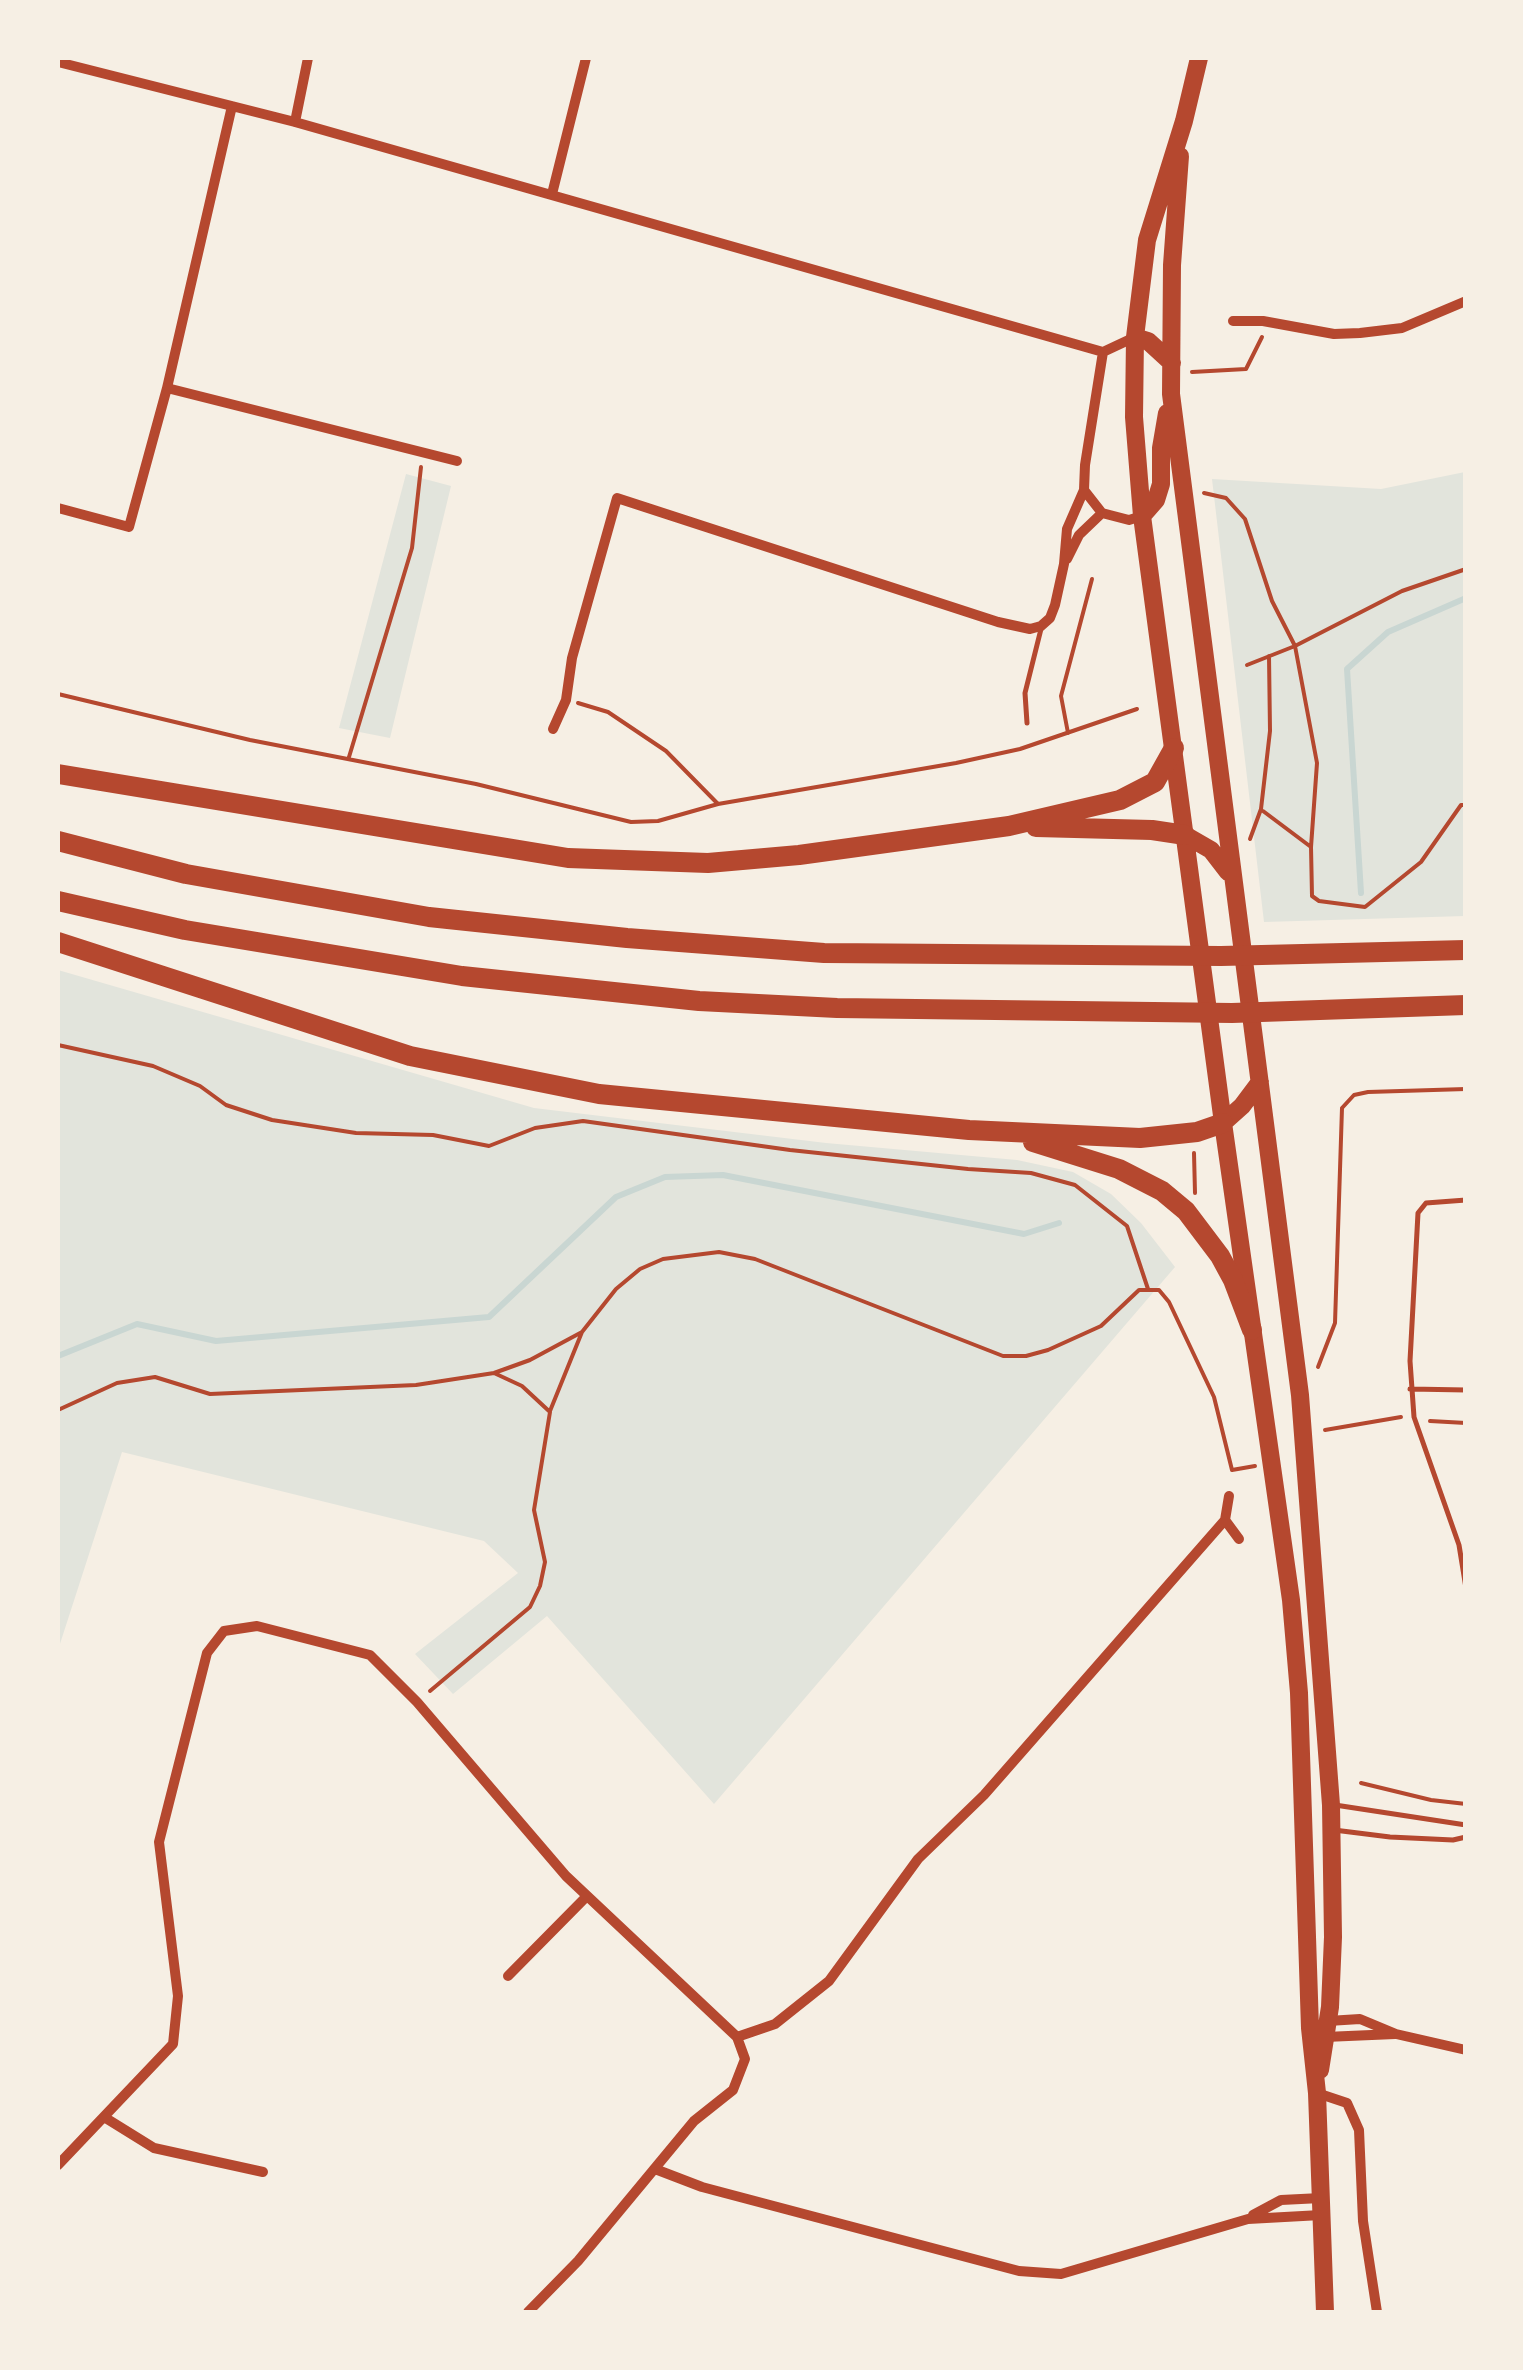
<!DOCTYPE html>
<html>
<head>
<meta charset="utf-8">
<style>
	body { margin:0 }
	#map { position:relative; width:1523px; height:2370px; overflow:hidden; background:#f6efe4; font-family:Poppins,sans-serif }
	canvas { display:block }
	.frame { position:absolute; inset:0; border:60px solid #f6efe4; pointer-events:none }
</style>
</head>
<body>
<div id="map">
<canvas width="1523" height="2370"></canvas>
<div class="frame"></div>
</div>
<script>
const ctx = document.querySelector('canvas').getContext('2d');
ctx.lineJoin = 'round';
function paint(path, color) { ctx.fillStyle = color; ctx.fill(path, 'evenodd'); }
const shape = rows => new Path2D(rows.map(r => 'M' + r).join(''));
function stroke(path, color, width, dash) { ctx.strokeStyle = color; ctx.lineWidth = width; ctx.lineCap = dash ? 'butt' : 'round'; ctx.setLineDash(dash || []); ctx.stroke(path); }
paint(shape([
	[1465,472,1465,916,1264,922,1212,479,1381,489],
	[406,474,451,486,390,738,339,728],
	[58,970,534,1108,826,1143,1017,1160,1073,1172,1111,1194,1141,1223,1175,1267,714,1804,547,1616,453,1694,415,1654,518,1573,484,1541,122,1452,58,1650]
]), '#e2e4dc');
stroke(shape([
	[1361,893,1347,669,1388,632,1466,598],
	[58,1356,137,1324,216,1341,489,1317,616,1197,665,1177,723,1175,1024,1234,1059,1223]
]), '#c9d6d2', 6);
stroke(shape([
	[1192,372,1246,369,1262,337],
	[1204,493,1226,498,1245,519,1272,601,1295,646,1317,763,1311,847,1312,896,1319,901,1365,907,1421,862,1461,805,1466,805],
	[1247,665,1295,646,1402,591,1466,569],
	[58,694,250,740,476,784,631,822,658,821,718,804,956,763,1020,749,1137,709],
	[578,703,608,712,666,751,718,804],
	[1068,733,1061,696,1092,579],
	[349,757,412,548,421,467],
	[1263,811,1311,847],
	[1250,839,1261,809,1270,731,1269,656],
	[58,1045,153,1066,200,1086,226,1105,272,1120,356,1133,433,1135,489,1146,535,1128,583,1121,790,1150,968,1169,1031,1173,1075,1185,1127,1226,1148,1289],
	[1194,1153,1195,1193],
	[1318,1367,1335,1323,1342,1108,1354,1095,1368,1092,1466,1089],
	[58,1410,117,1383,155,1377,210,1394,416,1385,494,1373,530,1360,582,1332,616,1289,640,1269,663,1259,719,1252,755,1259,1003,1356,1026,1356,1048,1350,1101,1326,1139,1290,1159,1290,1169,1302,1214,1397,1232,1470,1255,1466],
	[550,1411,582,1332],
	[1430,1421,1466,1423],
	[1325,1430,1401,1417],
	[430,1691,530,1607,540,1586,545,1562,534,1510,550,1412,522,1386,494,1373],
	[1361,1783,1431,1800,1466,1804]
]), '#b5482f', 4);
stroke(shape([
	[1027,723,1025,693,1041,629],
	[1466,1200,1426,1203,1418,1213,1410,1361,1414,1417,1459,1545,1466,1588],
	[1410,1389,1466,1390],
	[1335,1805,1466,1825],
	[1334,1830,1390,1837,1453,1840,1466,1837]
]), '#b5482f', 5);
stroke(shape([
	[58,62,295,122,1103,352],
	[295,122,308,58],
	[552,194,586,58],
	[1233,321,1263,321,1334,334,1360,333,1402,328,1466,301],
	[167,388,457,461],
	[1084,490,1102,513,1129,520,1142,516],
	[58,508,129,527,167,388,232,106],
	[1067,559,1079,535,1102,513],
	[553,729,566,700,572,658,617,498,998,622,1030,629,1041,626,1050,618,1055,605,1064,564,1067,529,1084,490,1085,465,1103,352,1135,337],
	[1225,1520,1239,1539],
	[508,1976,587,1896],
	[1328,2021,1360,2019,1396,2034,1466,2050],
	[1325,2037,1395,2034],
	[1317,2093,1347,2103,1359,2130,1363,2221,1377,2312],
	[104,2117,154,2148,263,2172],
	[58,2165,173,2044,178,1996,159,1842,207,1653,224,1631,257,1626,370,1655,417,1702,566,1876,737,2037],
	[655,2169,702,2187,1019,2271,1061,2274,1248,2219,1321,2215],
	[1253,2215,1281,2200,1321,2198],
	[528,2312,578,2261,694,2121,733,2090,745,2059,737,2037,775,2024,829,1981,918,1859,984,1795,1225,1520,1229,1496]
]), '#b5482f', 10);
stroke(shape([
	[1199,58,1184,121,1147,240,1135,337,1134,417,1142,516,1223,1123,1291,1600,1299,1693,1310,2028,1317,2093,1325,2312],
	[1180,156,1172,265,1171,394,1300,1395,1331,1805,1333,1937,1330,2007,1320,2070],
	[1135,337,1148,341,1172,363],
	[1142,516,1156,500,1161,484,1161,448,1167,413],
	[1185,835,1211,850,1228,872],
	[1223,1123,1242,1106,1260,1082]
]), '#b5482f', 18);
stroke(shape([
	[58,774,568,858,708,863,799,855,1009,826,1120,800,1155,782,1174,748],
	[1036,827,1152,830,1185,835],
	[58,841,186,874,429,917,627,938,824,953,1221,956,1466,950],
	[58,901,185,930,462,976,699,1001,837,1008,1232,1013,1466,1005],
	[58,942,410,1056,599,1094,969,1130,1140,1138,1197,1132,1223,1123],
	[1033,1142,1119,1169,1162,1191,1186,1211,1220,1256,1233,1280,1252,1330]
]), '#b5482f', 20);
</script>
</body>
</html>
